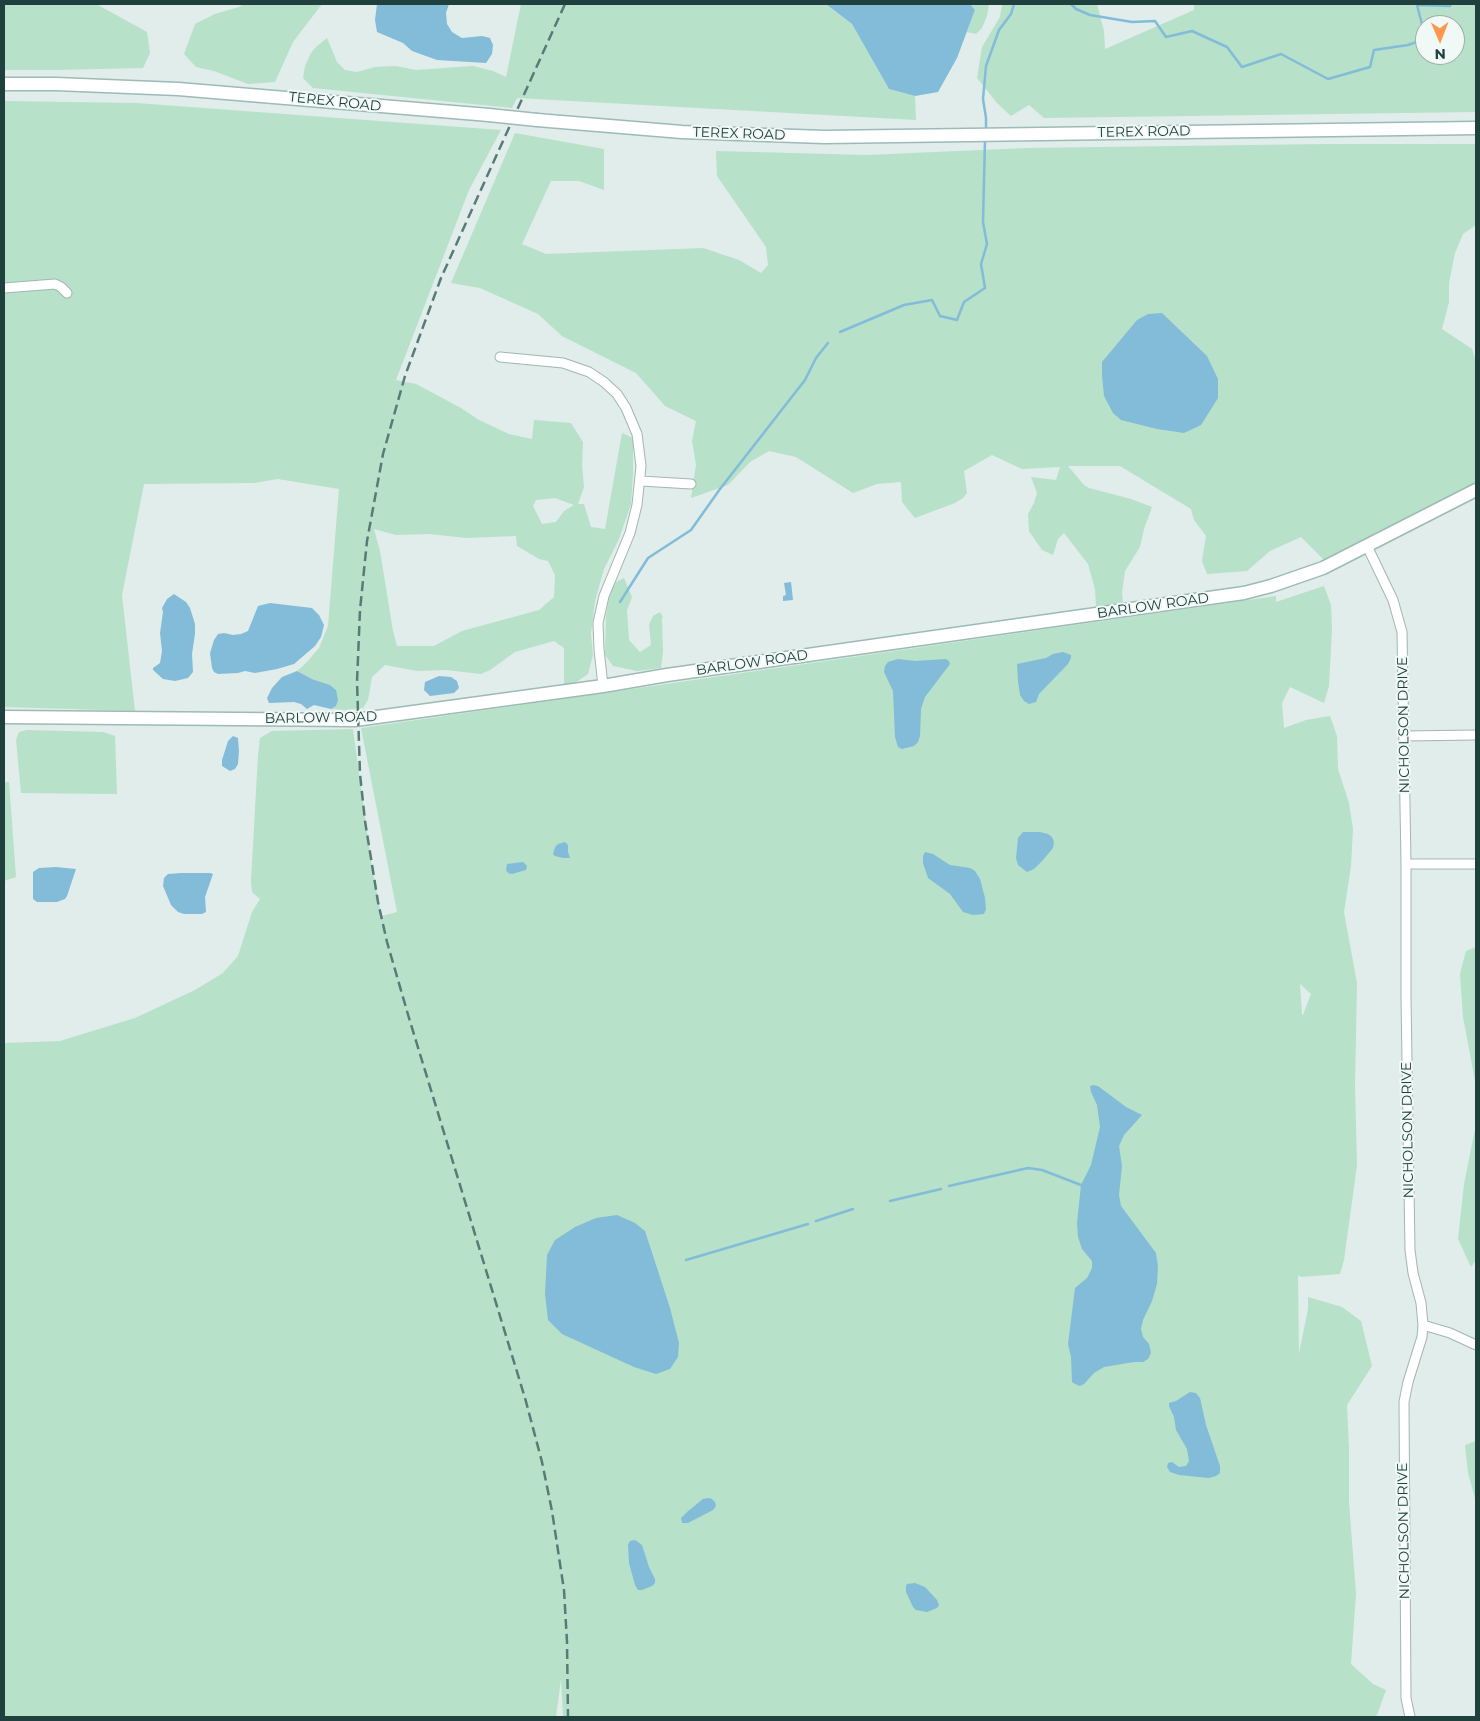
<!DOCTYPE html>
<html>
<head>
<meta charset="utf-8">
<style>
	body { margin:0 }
	#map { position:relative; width:1480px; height:1721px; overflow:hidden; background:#e0edea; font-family:Montserrat,sans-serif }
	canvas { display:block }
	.frame { position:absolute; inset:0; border:5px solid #1f403c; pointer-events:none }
	.north { position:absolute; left:1415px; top:15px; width:50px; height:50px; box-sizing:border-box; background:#f1f9f6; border:1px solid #9dafac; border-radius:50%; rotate:179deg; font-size:14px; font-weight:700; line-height:20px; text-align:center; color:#1f403c }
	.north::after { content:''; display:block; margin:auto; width:18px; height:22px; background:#ff984c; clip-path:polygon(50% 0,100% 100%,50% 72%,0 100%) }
</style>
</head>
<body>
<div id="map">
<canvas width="1480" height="1721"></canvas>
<div class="frame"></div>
<div class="north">N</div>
</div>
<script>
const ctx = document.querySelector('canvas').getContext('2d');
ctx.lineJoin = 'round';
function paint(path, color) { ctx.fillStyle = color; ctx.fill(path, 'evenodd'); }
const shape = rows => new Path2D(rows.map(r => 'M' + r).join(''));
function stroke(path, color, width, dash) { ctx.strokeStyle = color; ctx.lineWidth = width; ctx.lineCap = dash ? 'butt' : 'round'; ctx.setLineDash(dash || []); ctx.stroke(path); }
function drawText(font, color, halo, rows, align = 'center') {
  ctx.font = font + ' Montserrat,sans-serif'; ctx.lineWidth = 4; ctx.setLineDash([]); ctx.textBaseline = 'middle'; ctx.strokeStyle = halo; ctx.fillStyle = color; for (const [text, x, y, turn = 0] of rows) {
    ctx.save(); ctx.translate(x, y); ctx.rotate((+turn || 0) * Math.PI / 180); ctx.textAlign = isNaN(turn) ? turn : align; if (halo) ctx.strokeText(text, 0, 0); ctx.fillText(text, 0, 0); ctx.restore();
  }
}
paint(shape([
	[4,4,96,4,147,32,150,53,143,68,58,70,4,70],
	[244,4,322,4,293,42,275,82,248,84,214,71,196,67,184,54,195,24,215,14,239,7],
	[521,4,826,4,852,24,889,89,915,96,916,120,517,98,512,108,313,88,303,78,305,66,311,53,316,47,327,38,337,62,345,70,357,72,375,67,396,66,416,70,473,66,493,71,506,77],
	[970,4,989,4,987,16,982,28,976,34,967,32,975,10],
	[1002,4,1097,4,1104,31,1105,49,1194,10,1194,4,1476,4,1476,112,1044,118,1029,105,1011,116,997,103,977,78,982,47,1000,17],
	[1425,25,1455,25,1455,55,1425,55],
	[4,101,136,103,501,130,469,190,396,380,416,384,461,408,479,420,509,434,532,439,534,420,571,423,583,442,582,466,584,487,578,504,584,504,591,527,605,529,622,433,633,438,633,474,631,504,619,539,604,569,595,601,591,634,593,655,588,674,572,685,564,686,564,648,554,641,515,652,490,670,481,674,446,670,417,671,385,665,372,677,368,700,363,708,346,710,331,709,336,706,336,690,330,685,312,679,297,671,306,663,319,648,328,626,339,489,278,479,254,483,144,484,122,595,135,711,4,707],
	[555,498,574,505,564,511,556,522,542,524,533,506,536,500],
	[374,529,396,535,429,534,466,538,516,536,517,546,539,559,548,561,555,575,554,597,539,610,462,631,434,646,397,646,393,631,380,551],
	[515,133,604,149,604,190,579,181,551,181,522,244,546,254,703,248,739,260,761,273,768,265,766,247,717,176,716,151,867,155,1026,148,1326,144,1476,144,1476,225,1463,234,1455,253,1449,283,1449,302,1442,329,1472,349,1476,361,1476,483,1326,562,1301,537,1270,551,1247,571,1207,574,1202,561,1206,536,1194,520,1191,509,1120,466,1068,466,1084,485,1089,488,1131,499,1152,507,1144,529,1140,547,1125,571,1122,593,1123,603,1096,607,1095,589,1088,564,1064,533,1058,539,1053,555,1042,550,1029,531,1028,514,1034,503,1037,493,1031,477,1056,480,1060,467,1022,469,992,455,964,471,967,493,963,498,955,503,915,518,902,502,901,482,877,484,853,493,796,457,769,451,750,462,728,485,691,498,696,465,692,441,696,421,665,406,636,373,562,336,538,314,480,288,451,283],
	[624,578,632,597,627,610,629,640,640,652,651,645,649,625,653,616,660,612,663,617,662,618,663,652,661,668,637,671,613,666,605,655,606,615,610,591,616,582],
	[1324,586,1331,605,1332,628,1329,686,1324,703,1290,687,1282,703,1284,728,1306,720,1330,716,1337,736,1338,769,1349,803,1353,829,1351,866,1344,912,1357,983,1355,1085,1357,1165,1344,1260,1340,1274,1301,1277,1298,1275,1299,1353,1308,1309,1308,1297,1342,1307,1361,1321,1372,1366,1347,1405,1349,1448,1349,1502,1356,1594,1351,1664,1373,1684,1386,1690,1377,1715,1374,1717,563,1717,561,1679,556,1717,4,1717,4,1043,60,1041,135,1018,195,990,223,973,238,956,252,912,260,899,252,892,251,881,258,755,260,738,272,731,353,729,371,861,381,915,378,917,397,912,361,728,1276,596,1276,602],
	[1300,984,1311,994,1303,1015,1302,1015],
	[27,730,103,732,115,736,117,794,21,793,16,740,19,732],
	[4,782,9,782,16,877,4,881],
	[1476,947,1476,1086,1463,1017,1460,974,1466,951],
	[1476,1124,1476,1260,1471,1267,1458,1239,1464,1184],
	[1476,1441,1476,1502,1468,1473,1465,1445]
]), '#b7e1c9');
paint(shape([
	[377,4,449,4,446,13,447,24,452,32,462,38,482,36,490,38,493,45,492,54,486,63,437,60,412,51,403,43,377,32,375,20],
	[826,4,970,4,975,10,957,58,938,92,915,96,889,89,852,24],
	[1162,313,1207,356,1218,379,1218,398,1201,425,1184,433,1157,429,1121,420,1113,413,1104,396,1102,375,1102,362,1137,320,1148,314],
	[791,582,793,600,783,601,783,596,786,595,784,583],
	[174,594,186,602,190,608,195,624,195,634,192,654,193,672,188,678,175,681,163,679,153,670,153,668,160,663,162,651,160,633,163,612,162,608,167,599],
	[270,603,312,608,319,615,324,625,321,637,315,646,294,664,277,669,255,673,245,671,238,673,218,674,214,672,212,668,210,653,214,640,218,634,224,633,233,635,241,634,248,631,258,606],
	[1063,652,1071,655,1071,658,1068,664,1039,694,1036,702,1029,704,1024,701,1020,695,1018,681,1017,664,1046,658,1053,654],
	[898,659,915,661,946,659,949,661,950,664,925,697,921,709,920,736,918,742,914,746,902,749,898,747,895,737,893,691,884,672,885,666,888,662],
	[297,671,312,679,330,685,336,690,338,700,336,706,331,709,314,705,307,709,301,704,294,702,269,703,267,698,272,688,282,677],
	[439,676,451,677,457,681,459,688,454,693,430,696,424,690,425,682],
	[233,736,238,738,239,751,238,764,235,769,230,771,222,766,222,760,228,741],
	[1023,832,1040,832,1048,834,1052,837,1054,842,1053,848,1043,860,1034,869,1027,872,1018,865,1016,858,1018,838],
	[565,842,568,845,568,852,570,858,563,858,555,856,553,854,555,847,558,844],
	[925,852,933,854,950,865,970,868,975,871,980,879,985,898,986,909,984,914,973,915,963,912,950,894,928,878,923,863,923,856],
	[523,862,527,866,526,870,512,874,508,873,506,870,507,864],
	[56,867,76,869,67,896,65,899,57,902,37,902,33,899,33,872,39,868],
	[181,873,210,873,213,874,205,897,206,912,202,914,184,914,178,912,171,905,163,886,164,878,168,874],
	[1093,1085,1098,1086,1126,1107,1142,1115,1124,1135,1119,1146,1122,1166,1119,1195,1121,1206,1156,1253,1158,1266,1157,1284,1152,1301,1143,1320,1141,1329,1143,1337,1149,1344,1151,1353,1148,1359,1143,1362,1134,1362,1104,1367,1094,1373,1084,1384,1080,1386,1075,1384,1072,1382,1071,1357,1068,1344,1075,1288,1087,1278,1092,1268,1092,1261,1082,1249,1078,1237,1077,1223,1081,1185,1091,1165,1100,1127,1097,1105,1091,1092,1090,1086],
	[617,1215,635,1223,645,1231,670,1308,679,1343,678,1357,670,1369,656,1374,634,1367,562,1334,548,1320,545,1294,547,1255,555,1240,575,1227,596,1218],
	[1190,1392,1196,1393,1200,1398,1206,1425,1220,1466,1220,1473,1216,1476,1209,1478,1179,1475,1170,1472,1167,1467,1168,1463,1172,1462,1179,1467,1186,1466,1189,1461,1187,1449,1176,1430,1174,1417,1169,1406,1169,1403,1176,1401],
	[708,1498,712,1499,715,1502,716,1506,713,1510,688,1523,682,1523,681,1518,687,1512,703,1499],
	[635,1540,642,1545,649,1567,655,1579,655,1583,652,1586,642,1590,638,1590,635,1585,629,1563,628,1545,630,1541],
	[915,1583,925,1587,937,1600,939,1605,937,1608,927,1612,916,1610,913,1607,906,1592,906,1586,907,1584]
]), '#82bcd9');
stroke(shape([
	[1071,4,1076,9,1090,15,1132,22,1155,21,1166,37,1192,31,1227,47,1242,67,1281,54,1328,79,1370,67,1374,50,1408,45,1425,39],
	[1475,4,1476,5],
	[1425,36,1417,5,1450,6,1451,4],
	[986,130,986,118,983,99,986,66,999,30,1011,14,1014,4],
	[840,332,904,305,932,300,940,316,957,320,964,302,985,288,981,264,987,244,983,222,985,140],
	[620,602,648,558,691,530,720,489,805,380,816,358,828,343],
	[949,1186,1028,1168,1042,1170,1081,1185],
	[890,1201,941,1189],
	[816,1221,853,1209],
	[686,1260,808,1224]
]), '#82bcd9', 2.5);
const street = shape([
	[4,288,55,284,61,287,67,293],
	[500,357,563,363,589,372,604,382,617,394,626,408,637,434,641,466,637,505,630,533,604,596,598,623,599,649,603,686],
	[641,481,691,484],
	[1367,546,1393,600,1402,632,1406,864,1406,997,1410,1250,1413,1273,1421,1303,1423,1325,1422,1337,1408,1382,1404,1402,1406,1698,1410,1717],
	[1404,736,1476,735],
	[1406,864,1476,864],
	[1423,1325,1450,1333,1476,1345]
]);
const secondary = shape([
	[4,84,56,84,178,89,489,115],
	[537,120,682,132,824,137,1476,128],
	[4,717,355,720,603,686,667,675,1244,593,1271,586,1323,568,1476,490]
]);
stroke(street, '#a2b6b2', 11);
stroke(secondary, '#9dbab5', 15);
stroke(street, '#fff', 9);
stroke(secondary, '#fff', 12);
stroke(shape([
	[565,4,441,278,405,376,383,454,367,541,360,610,357,682,360,774,365,821,378,902,387,942,409,1018,525,1398,542,1462,552,1511,564,1590,567,1642,568,1717]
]), '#597b78', 2.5, [10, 5]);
const secondaryBridge = shape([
	[489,115,537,120]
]);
stroke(secondaryBridge, '#9dbab5', 15, []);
stroke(secondaryBridge, '#fff', 12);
drawText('14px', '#1f403c', '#f1f9f6', [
	["TEREX ROAD",335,102,6],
	["TEREX ROAD",1144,132,-1],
	["TEREX ROAD",739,134,2],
	["BARLOW ROAD",1153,606,-8],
	["BARLOW ROAD",752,663,-8],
	["BARLOW ROAD",321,718,-1],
	["NICHOLSON DRIVE",1404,725,-91],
	["NICHOLSON DRIVE",1408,1130,-91],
	["NICHOLSON DRIVE",1404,1531,-91]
]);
</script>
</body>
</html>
